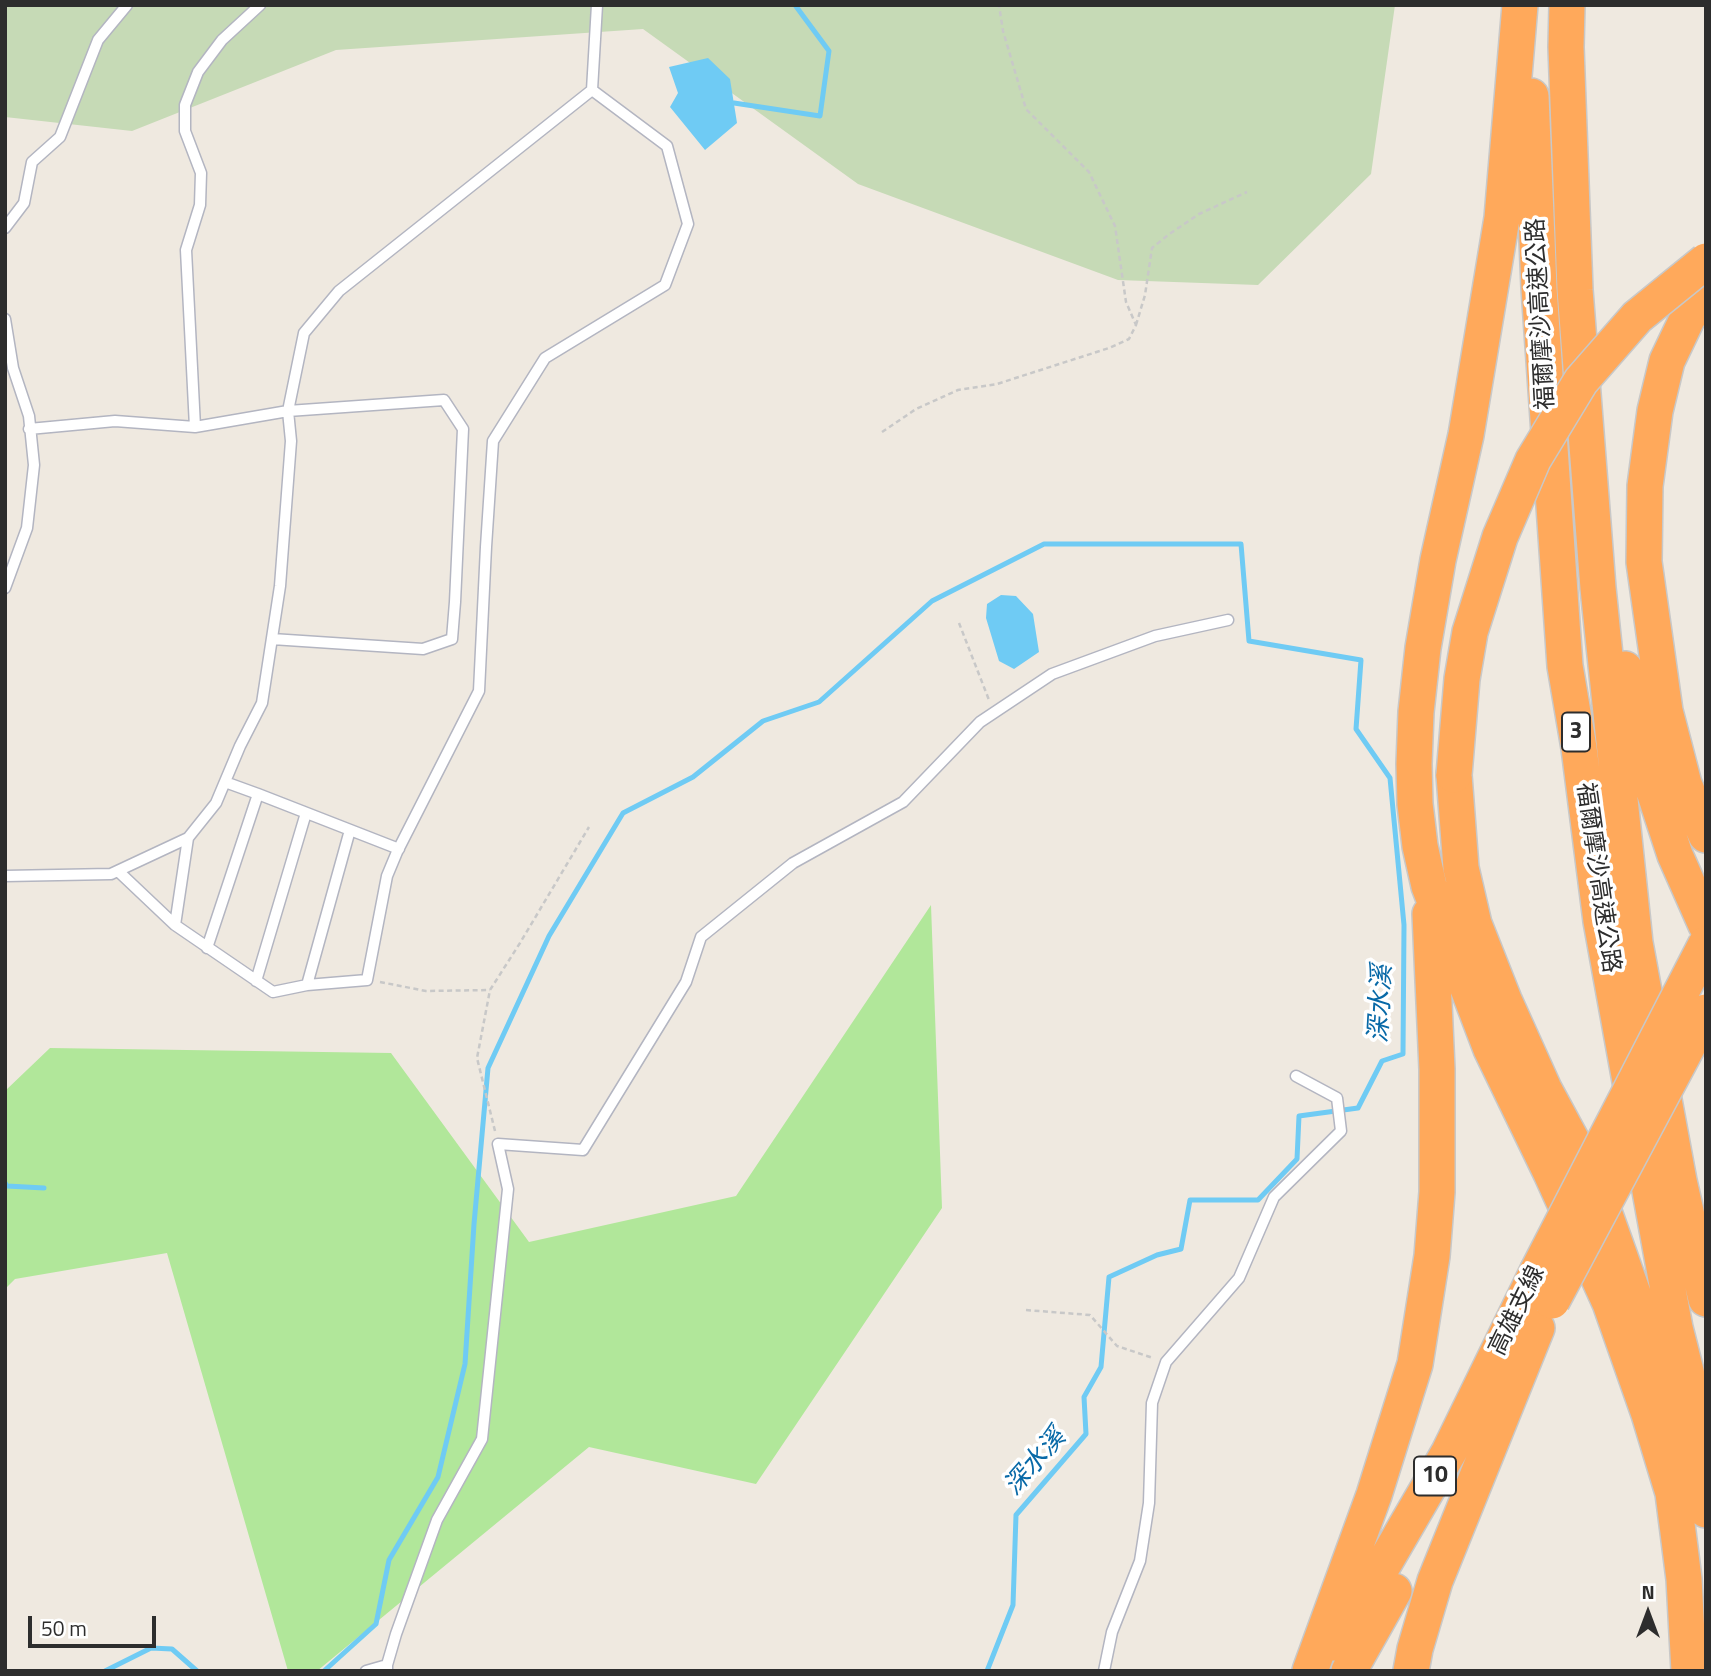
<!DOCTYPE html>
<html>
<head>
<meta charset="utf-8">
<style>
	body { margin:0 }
	#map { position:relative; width:1711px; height:1676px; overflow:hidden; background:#efe9e0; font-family:"Titillium Web",sans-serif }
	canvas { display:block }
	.frame { position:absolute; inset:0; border:7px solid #2d2d2d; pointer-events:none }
	.north { position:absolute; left:1613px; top:1578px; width:70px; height:70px; -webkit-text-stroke:5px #fff; paint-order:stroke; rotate:0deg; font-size:19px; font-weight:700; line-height:28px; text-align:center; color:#2d2d2d }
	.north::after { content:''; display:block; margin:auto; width:24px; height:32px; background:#2d2d2d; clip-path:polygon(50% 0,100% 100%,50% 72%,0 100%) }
	.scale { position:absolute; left:28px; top:1616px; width:128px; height:32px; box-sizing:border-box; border:4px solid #2d2d2d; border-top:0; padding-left:9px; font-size:21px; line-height:24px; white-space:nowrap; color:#2d2d2d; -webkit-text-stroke:5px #fff; paint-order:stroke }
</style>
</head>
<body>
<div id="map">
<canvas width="1711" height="1676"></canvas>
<div class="frame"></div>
<div class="north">N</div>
<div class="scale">50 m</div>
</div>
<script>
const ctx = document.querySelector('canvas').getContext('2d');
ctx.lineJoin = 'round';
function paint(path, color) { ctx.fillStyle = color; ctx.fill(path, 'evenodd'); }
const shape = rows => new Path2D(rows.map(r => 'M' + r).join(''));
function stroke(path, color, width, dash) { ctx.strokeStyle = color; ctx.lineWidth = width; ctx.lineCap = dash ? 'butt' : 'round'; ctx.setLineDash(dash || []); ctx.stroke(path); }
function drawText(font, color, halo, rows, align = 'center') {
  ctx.font = font + ' "Titillium Web","Noto Sans TC",sans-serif'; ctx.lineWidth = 7; ctx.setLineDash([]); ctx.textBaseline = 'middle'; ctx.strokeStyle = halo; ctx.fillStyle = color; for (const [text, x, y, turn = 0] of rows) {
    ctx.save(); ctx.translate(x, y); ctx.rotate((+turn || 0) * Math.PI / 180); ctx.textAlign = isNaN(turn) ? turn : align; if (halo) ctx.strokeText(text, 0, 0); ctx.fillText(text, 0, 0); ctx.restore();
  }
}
paint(shape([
	[931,905,942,1208,756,1484,589,1447,317,1671,288,1671,167,1253,15,1279,5,1289,5,1091,50,1048,391,1053,529,1242,736,1196]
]), '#b1e79a');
paint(shape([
	[5,5,1395,5,1371,174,1258,285,1118,280,858,184,643,29,336,50,132,131,5,117]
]), '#c6dab6');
paint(shape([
	[708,58,730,79,737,123,705,150,670,107,678,93,669,67],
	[1001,595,1016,596,1033,614,1039,652,1014,669,999,661,986,618,987,604]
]), '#6fcbf4');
stroke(shape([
	[734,103,820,116,829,51,795,5],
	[5,1183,7,1186,44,1188],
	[105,1671,151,1648,172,1649,197,1671],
	[324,1671,376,1624,389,1560,438,1477,465,1364,474,1224,488,1068,549,936,623,813,693,777,763,721,819,702,932,601,1044,544,1241,544,1249,641,1361,660,1356,729,1390,778,1404,925,1403,1054,1382,1061,1358,1108,1299,1116,1297,1159,1258,1200,1190,1200,1181,1249,1157,1255,1109,1277,1101,1367,1084,1397,1086,1434,1016,1515,1013,1605,987,1671]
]), '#6fcbf4', 5);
const lane = shape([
	[5,228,24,203,32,162,60,137,98,40,127,5],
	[5,319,13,368,29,416,34,465,27,528,5,588],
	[195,427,186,250,200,205,201,173,185,131,185,105,198,72,222,40,260,5],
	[29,429,115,421,195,427,288,411,304,333,339,291,592,90],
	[225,782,258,794],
	[118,871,175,925,273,992,307,985,367,980,387,876,397,852,479,691,486,547,493,441,545,358,665,285,688,224,667,146,592,90,597,5],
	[5,876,111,874,188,838,216,803,240,746,262,703,280,586,291,441,288,411,444,400,463,429,455,602,452,639,423,649,272,639],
	[175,925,188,838],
	[207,948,258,794,399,849],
	[256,981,306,813],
	[307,985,350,830],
	[366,1671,387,1665],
	[387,1671,387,1665,396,1634,437,1520,482,1439,508,1189,498,1144,583,1150,686,982,701,937,793,863,903,802,980,722,1052,674,1155,636,1228,620],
	[1104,1671,1112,1632,1140,1561,1149,1503,1152,1403,1166,1362,1239,1278,1274,1197,1341,1131,1337,1098,1296,1076]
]);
const highway = shape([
	[1520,5,1502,218,1466,435,1438,560,1423,648,1416,712,1414,764,1415,804,1420,846,1429,886,1491,1049,1551,1173,1610,1303,1649,1414,1673,1493,1684,1579,1689,1671],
	[1567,5,1566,47,1575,290,1598,588,1635,943,1679,1181,1706,1299],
	[1531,96,1539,288,1565,666,1579,748,1601,921,1628,1070,1675,1328,1706,1450],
	[1706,294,1688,317,1667,361,1655,411,1645,486,1644,562,1665,711,1684,784,1706,835],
	[1625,669,1629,682,1646,767,1675,855,1706,925],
	[1454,775,1461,868,1474,924,1504,1000,1544,1089,1592,1178,1666,1386,1699,1497,1706,1510],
	[1335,1643,1367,1593,1449,1452,1537,1272],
	[1310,1671,1374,1495,1415,1364,1432,1256,1437,1192,1437,1069,1430,914],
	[1349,1671,1394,1591],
	[1411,1671,1415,1649,1435,1581,1537,1328]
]);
stroke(lane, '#b3b5c1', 13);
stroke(highway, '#c8c8c8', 38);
stroke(shape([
	[1136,325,1145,295,1152,248,1168,235,1199,214,1247,192],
	[882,432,916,409,958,390,997,384,1109,348,1129,339,1136,325,1126,302,1115,226,1089,172,1026,109,1003,31,999,5],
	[959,623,989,700],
	[380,982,426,991,490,990],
	[495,1131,477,1058,490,990,520,943,589,827],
	[1026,1310,1090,1315,1117,1346,1153,1358]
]), '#c8c8c8', 2.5, [5, 3.5]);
stroke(lane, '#fff', 10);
stroke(highway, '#ffa95b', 35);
const highwayBridge = shape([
	[1454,775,1462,679,1470,632,1500,537,1533,460,1581,381,1637,317,1706,261],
	[1537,1272,1706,944],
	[1552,1301,1706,1012]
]);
stroke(highwayBridge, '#c8c8c8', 38, []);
stroke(highwayBridge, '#ffa95b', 35);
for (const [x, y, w] of [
	[1576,732,28],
	[1435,1476,42]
]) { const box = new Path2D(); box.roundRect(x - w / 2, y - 19.5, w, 39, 5); ctx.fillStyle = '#fff'; ctx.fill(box); stroke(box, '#2d2d2d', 2); }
drawText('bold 23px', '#2d2d2d', null, [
	["3",1576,732],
	["10",1435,1476]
]);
drawText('24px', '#2d2d2d', '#fff', [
	["福爾摩沙高速公路",1542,314,-93],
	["福爾摩沙高速公路",1597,878,82],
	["高雄支線",1518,1311,-64]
]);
drawText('italic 26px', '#0869a7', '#fff', [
	["深水溪",1382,1004,-87],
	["深水溪",1036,1463,-49]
]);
</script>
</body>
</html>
